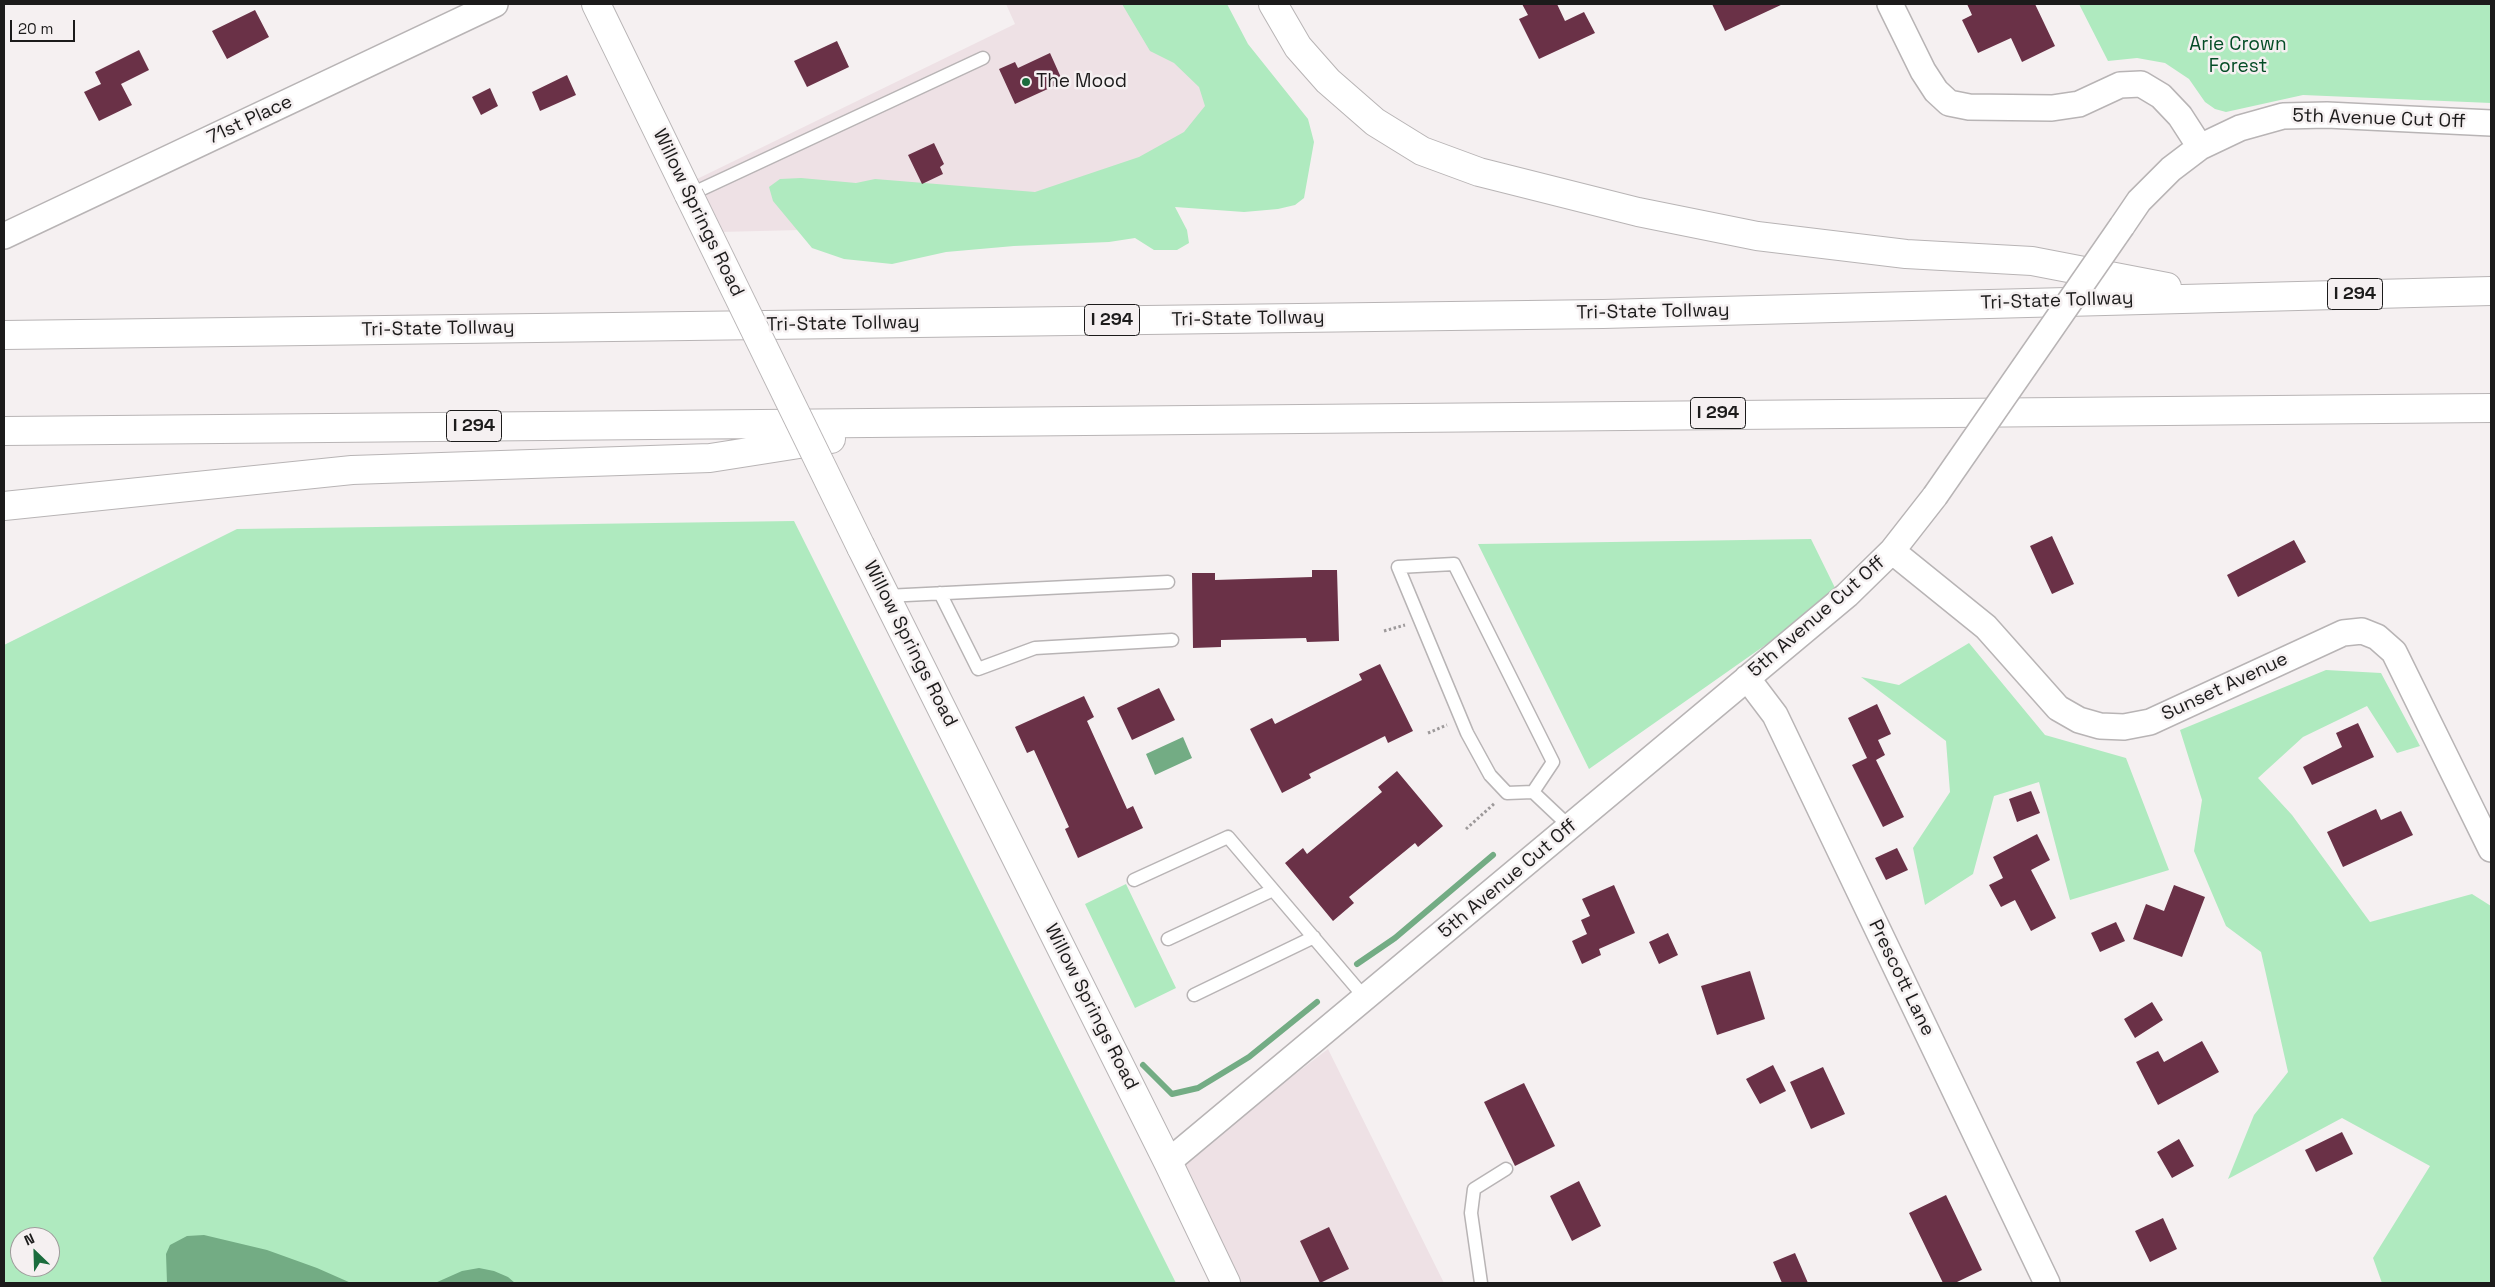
<!DOCTYPE html>
<html>
<head>
<meta charset="utf-8">
<style>
	body { margin:0 }
	#map { position:relative; width:2495px; height:1287px; overflow:hidden; background:#f5f0f1; font-family:"Space Grotesk",sans-serif }
	canvas { display:block }
	.frame { position:absolute; inset:0; border:5px solid #1c1b1b; pointer-events:none }
	.north { position:absolute; left:10px; top:1227px; width:50px; height:50px; box-sizing:border-box; background:#f5f0f1; border:1px solid #9e9b9b; border-radius:50%; rotate:336deg; font-size:14px; font-weight:700; line-height:20px; text-align:center; color:#1c1b1b }
	.north::after { content:''; display:block; margin:auto; width:18px; height:22px; background:#1b6c3d; clip-path:polygon(50% 0,100% 100%,50% 72%,0 100%) }
	.scale { position:absolute; left:10px; top:20px; width:65px; height:22px; box-sizing:border-box; border:2px solid #1c1b1b; border-top:0; padding-left:6px; font-size:15px; line-height:18px; white-space:nowrap; color:#1c1b1b; -webkit-text-stroke:4px #f5f0f1; paint-order:stroke }
</style>
</head>
<body>
<div id="map">
<canvas width="2495" height="1287"></canvas>
<div class="frame"></div>
<div class="north">N</div>
<div class="scale">20 m</div>
</div>
<script>
const ctx = document.querySelector('canvas').getContext('2d');
ctx.lineJoin = 'round';
function paint(path, color) { ctx.fillStyle = color; ctx.fill(path, 'evenodd'); }
const shape = rows => new Path2D(rows.map(r => 'M' + r).join(''));
function stroke(path, color, width, dash) { ctx.strokeStyle = color; ctx.lineWidth = width; ctx.lineCap = dash ? 'butt' : 'round'; ctx.setLineDash(dash || []); ctx.stroke(path); }
function drawText(font, color, halo, rows, align = 'center') {
  ctx.font = font + ' "Space Grotesk",sans-serif'; ctx.lineWidth = 5; ctx.setLineDash([]); ctx.textBaseline = 'middle'; ctx.strokeStyle = halo; ctx.fillStyle = color; for (const [text, x, y, turn = 0] of rows) {
    ctx.save(); ctx.translate(x, y); ctx.rotate((+turn || 0) * Math.PI / 180); ctx.textAlign = isNaN(turn) ? turn : align; if (halo) ctx.strokeText(text, 0, 0); ctx.fillText(text, 0, 0); ctx.restore();
  }
}
paint(shape([
	[1006,4,1203,4,1259,140,1177,187,1168,221,719,232,695,180,1015,24],
	[1328,1049,1444,1283,1238,1283,1180,1162]
]), '#eee1e5');
paint(shape([
	[1122,4,1227,4,1248,44,1308,119,1314,142,1304,198,1295,205,1278,209,1244,212,1175,207,1187,230,1189,243,1177,250,1154,250,1135,238,1109,242,1014,246,946,252,892,264,844,259,812,248,773,201,769,187,780,179,801,178,856,183,875,179,1035,192,1139,157,1184,132,1205,106,1199,87,1174,63,1150,51],
	[2079,4,2491,4,2491,103,2303,95,2226,112,2215,109,2205,102,2189,79,2165,63,2137,58,2108,61],
	[794,521,1176,1283,4,1283,4,645,237,529],
	[20,1237,50,1237,50,1267,20,1267],
	[1811,539,1838,594,1589,769,1478,544],
	[1969,643,2045,735,2126,758,2169,870,2070,900,2039,782,1994,796,1973,874,1925,905,1913,848,1950,792,1946,741,1861,677,1899,685],
	[2326,670,2381,673,2420,746,2397,753,2367,706,2303,737,2258,778,2292,815,2370,922,2472,894,2491,906,2491,1283,2382,1283,2373,1258,2430,1166,2342,1118,2228,1179,2254,1115,2288,1072,2261,952,2226,926,2194,851,2202,800,2180,730],
	[1126,884,1176,988,1135,1008,1085,904]
]), '#afeabf');
paint(shape([
	[1183,737,1192,758,1155,775,1146,754],
	[204,1235,267,1250,317,1268,351,1283,167,1283,166,1254,170,1245,187,1236],
	[479,1268,494,1271,508,1277,515,1283,435,1283,462,1271]
]), '#73ac84');
stroke(shape([
	[1357,964,1395,938,1493,855],
	[1143,1065,1172,1094,1198,1088,1249,1057,1317,1002]
]), '#73ac84', 6);
paint(shape([
	[1522,4,1557,4,1565,21,1584,12,1595,33,1539,59,1519,19,1528,15],
	[1712,4,1783,4,1725,31],
	[1967,4,2035,4,2055,46,2022,62,2011,38,1978,53,1962,20,1972,15],
	[255,10,269,37,227,59,212,31],
	[837,41,849,67,807,87,794,61],
	[139,50,149,70,121,84,132,105,99,121,84,92,101,84,95,72],
	[1050,53,1063,82,1015,104,999,69,1015,62,1018,68],
	[567,75,576,95,540,111,532,92],
	[490,88,498,106,481,115,472,97],
	[934,143,944,164,940,167,943,174,922,184,908,155],
	[2052,536,2074,584,2052,594,2030,546],
	[2294,540,2306,562,2238,597,2227,575],
	[1312,570,1337,570,1339,641,1307,642,1306,638,1221,640,1221,647,1193,648,1192,573,1215,573,1215,580,1312,577],
	[1380,664,1413,731,1388,743,1385,736,1309,774,1311,778,1282,793,1250,729,1272,718,1275,724,1362,680,1359,674],
	[1159,688,1175,720,1132,740,1117,708],
	[1084,696,1094,717,1087,721,1127,809,1133,806,1143,828,1078,858,1065,829,1069,827,1034,750,1027,753,1015,727],
	[1877,704,1891,734,1878,740,1885,755,1876,760,1904,817,1883,827,1852,765,1867,758,1848,718],
	[2358,723,2374,757,2312,785,2303,767,2342,747,2336,733],
	[1397,771,1443,826,1418,847,1415,843,1349,897,1354,903,1333,921,1285,863,1303,848,1307,854,1382,792,1378,787],
	[2031,791,2040,813,2017,822,2009,799],
	[2376,809,2381,820,2401,811,2413,835,2343,867,2327,832],
	[2037,834,2050,860,2031,870,2056,918,2031,931,2015,900,2001,907,1989,885,2003,878,1993,857],
	[1897,848,1908,870,1886,880,1875,858],
	[1614,885,1635,933,1599,949,1601,955,1582,964,1572,941,1587,934,1581,920,1590,916,1582,899],
	[2174,885,2205,897,2182,957,2133,939,2146,904,2164,911],
	[2116,922,2125,941,2100,952,2091,933],
	[1668,933,1678,955,1659,964,1649,942],
	[1750,971,1765,1019,1717,1035,1701,986],
	[2152,1002,2163,1020,2135,1038,2124,1019],
	[2202,1041,2219,1072,2158,1105,2136,1062,2158,1051,2164,1062],
	[1773,1065,1786,1091,1760,1104,1746,1079],
	[1823,1067,1845,1114,1811,1129,1790,1082],
	[1524,1083,1555,1146,1515,1166,1484,1102],
	[2342,1132,2353,1154,2316,1172,2305,1150],
	[2179,1139,2194,1166,2172,1178,2157,1152],
	[1579,1181,1601,1226,1572,1241,1550,1196],
	[1946,1195,1982,1270,1955,1283,1943,1283,1909,1213],
	[2163,1218,2177,1249,2150,1262,2135,1231],
	[1329,1227,1349,1269,1320,1283,1300,1241],
	[1795,1253,1808,1283,1782,1283,1773,1262]
]), '#6a3147');
const lane = shape([
	[689,195,983,58],
	[940,593,978,669,1035,648,1172,640],
	[886,596,1168,582],
	[1533,792,1553,762,1454,564,1398,567,1467,733,1490,775,1507,793,1533,792,1569,826],
	[1134,880,1228,837,1366,999],
	[1168,939,1273,890],
	[1194,995,1314,937],
	[1481,1283,1471,1213,1474,1189,1506,1169]
]);
const street = shape([
	[1890,4,1923,71,1936,91,1949,103,1969,107,2052,108,2079,104,2120,85,2141,84,2161,96,2180,116,2200,147],
	[2122,226,2139,201,2171,169,2200,147,2240,128,2283,116,2327,115,2491,123],
	[4,236,495,4],
	[1892,551,1986,627,2058,708,2079,720,2100,726,2124,727,2150,722,2343,633,2362,631,2377,637,2394,652,2491,849],
	[1747,678,1775,715,2047,1283],
	[1168,1162,1847,595,1892,551,1935,496]
]);
const secondary = shape([
	[596,4,689,195],
	[861,547,1168,1162,1226,1283]
]);
const highway = shape([
	[1273,4,1298,47,1328,81,1375,122,1422,151,1479,172,1638,212,1757,236,1906,254,2032,261,2167,287],
	[4,335,1603,314,2491,291],
	[4,431,2491,408],
	[4,506,352,470,710,458,831,439]
]);
stroke(lane, '#b8b4b5', 15);
stroke(street, '#b8b4b5', 28);
stroke(secondary, '#b8b4b5', 30);
stroke(highway, '#b8b4b5', 30);
stroke(shape([
	[1384,631,1405,625],
	[1428,733,1447,725],
	[1466,829,1495,803]
]), '#9d999a', 3, [2.5, 2.5]);
stroke(lane, '#fff', 12);
stroke(street, '#fff', 25);
stroke(secondary, '#fff', 28);
stroke(highway, '#fff', 28);
const streetBridge = shape([
	[1935,496,2122,226]
]);
const secondaryBridge = shape([
	[689,195,861,547]
]);
stroke(streetBridge, '#b8b4b5', 28, []);
stroke(secondaryBridge, '#b8b4b5', 30, []);
stroke(streetBridge, '#fff', 25);
stroke(secondaryBridge, '#fff', 28);
for (const [x, y, r, color] of [
	[1026,82,5,"#1b6c3d"]
]) { const dot = new Path2D(); dot.arc(x, y, r, 0, 2 * Math.PI); ctx.fillStyle = color; ctx.fill(dot); stroke(dot, '#f5f0f1', 2); }
for (const [x, y, w] of [
	[2355,294,55],
	[1112,320,55],
	[1718,413,55],
	[474,426,55]
]) { const box = new Path2D(); box.roundRect(x - w / 2, y - 15.5, w, 31, 4); ctx.fillStyle = '#f5f0f1'; ctx.fill(box); stroke(box, '#1c1b1b', 1); }
drawText('bold 18px', '#1c1b1b', null, [
	["I 294",2355,294],
	["I 294",1112,320],
	["I 294",1718,413],
	["I 294",474,426]
]);
drawText('19px', '#044c26', '#f5f0f1', [
	["Arie Crown",2238,45],
	["Forest",2238,67]
]);
drawText('19px', '#1c1b1b', '#f5f0f1', [
	["The Mood",1036,82]
], 'left');
drawText('19px', '#1c1b1b', '#f5f0f1', [
	["5th Avenue Cut Off",2379,119,2],
	["71st Place",250,120,-25],
	["Willow Springs Road",698,213,64],
	["Tri-State Tollway",2057,301,-2],
	["Tri-State Tollway",1653,312,-1],
	["Tri-State Tollway",1248,319,-1],
	["Tri-State Tollway",843,324,-1],
	["Tri-State Tollway",438,329,-1],
	["5th Avenue Cut Off",1817,617,-41],
	["Willow Springs Road",910,644,63],
	["Sunset Avenue",2225,687,-25],
	["5th Avenue Cut Off",1508,879,-40],
	["Prescott Lane",1901,978,64],
	["Willow Springs Road",1091,1007,63]
]);
</script>
</body>
</html>
